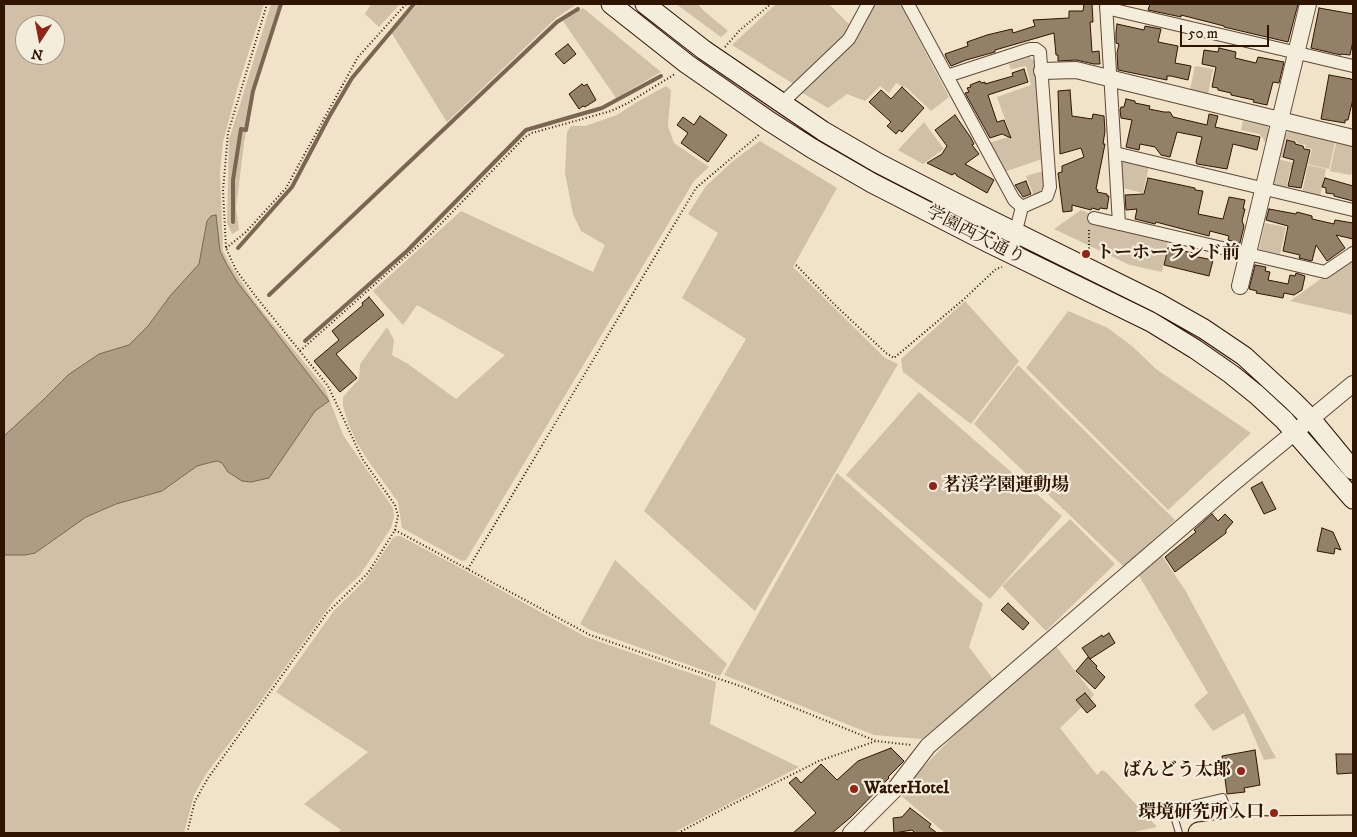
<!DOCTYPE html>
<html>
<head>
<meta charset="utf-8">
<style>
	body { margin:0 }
	#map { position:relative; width:1357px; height:837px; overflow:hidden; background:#f0e3c9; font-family:"IM FELL DW Pica",serif }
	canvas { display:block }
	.frame { position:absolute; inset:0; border:5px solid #2f1402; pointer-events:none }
	.north { position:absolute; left:15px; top:15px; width:50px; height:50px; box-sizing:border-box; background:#f5eddc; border:1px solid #a69685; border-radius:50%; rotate:191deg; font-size:14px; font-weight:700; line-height:20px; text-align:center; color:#2f1402 }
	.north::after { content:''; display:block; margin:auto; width:18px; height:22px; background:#8f2418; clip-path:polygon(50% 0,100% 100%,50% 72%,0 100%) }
	.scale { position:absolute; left:1180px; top:25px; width:89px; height:22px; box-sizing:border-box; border:2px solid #2f1402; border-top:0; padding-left:6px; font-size:15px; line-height:18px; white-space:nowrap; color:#2f1402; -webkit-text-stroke:4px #f5eddc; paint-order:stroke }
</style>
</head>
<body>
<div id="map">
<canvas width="1357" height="837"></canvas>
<div class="frame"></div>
<div class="north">N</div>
<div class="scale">50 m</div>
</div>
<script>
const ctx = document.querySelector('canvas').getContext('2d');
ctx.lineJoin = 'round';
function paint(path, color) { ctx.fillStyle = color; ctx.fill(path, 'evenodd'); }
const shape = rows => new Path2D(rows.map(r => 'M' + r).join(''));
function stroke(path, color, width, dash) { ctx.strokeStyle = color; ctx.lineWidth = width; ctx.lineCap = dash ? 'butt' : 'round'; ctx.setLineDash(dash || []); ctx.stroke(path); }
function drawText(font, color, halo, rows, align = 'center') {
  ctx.font = font + ' "IM FELL DW Pica","Noto Serif JP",serif'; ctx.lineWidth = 4.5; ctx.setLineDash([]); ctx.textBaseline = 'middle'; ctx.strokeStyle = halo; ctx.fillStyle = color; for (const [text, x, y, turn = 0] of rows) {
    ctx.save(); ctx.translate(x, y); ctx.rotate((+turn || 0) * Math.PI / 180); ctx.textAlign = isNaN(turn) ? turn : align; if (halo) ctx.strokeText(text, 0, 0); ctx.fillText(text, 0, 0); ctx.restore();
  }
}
paint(shape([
	[4,4,264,4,238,86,223,142,220,173,223,251,231,266,255,302,325,388,343,435,393,508,394,517,391,528,360,575,335,599,246,721,206,774,194,795,184,833,4,833],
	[25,25,55,25,55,55,25,55],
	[271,4,283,4,253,91,244,143,236,208,239,230,232,234,227,223,229,140],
	[371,4,400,4,379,27,365,14],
	[418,4,577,4,556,18,447,122,391,32],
	[676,4,698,4,703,10,728,31,721,37],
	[776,4,829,4,850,25,845,37,795,85,732,45],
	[874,4,900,4,949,97,931,111,908,89,896,83,889,93,880,86,865,101,847,94,828,108,801,92],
	[583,8,661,72,616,98,563,21],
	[1029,57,1035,61,1042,159,1004,172,989,143,1011,136,997,97,1031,85,1026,66,1011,69,1009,64],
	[704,58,977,222,988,232,1006,241,883,183,734,89,718,73,702,61],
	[1195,66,1213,69,1208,94,1190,90],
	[666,86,671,90,668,126,674,143,709,167,694,181,466,560,462,561,402,528,398,502,369,462,357,443,348,423,343,406,343,397,359,379,360,364,387,327,394,340,392,355,408,364,456,399,505,355,417,305,403,325,373,291,461,211,593,272,605,245,581,231,573,214,565,173,567,132,571,126,585,126,617,115,637,102],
	[1243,121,1267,126,1270,131,1269,142,1263,141,1264,139,1259,134,1241,130],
	[924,122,944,149,923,164,898,150],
	[1289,131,1335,142,1329,169,1308,164,1312,149,1305,148,1306,145,1297,143,1297,141,1286,139,1282,158,1279,157,1284,136],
	[760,141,837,188,793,267,885,358,898,364,755,611,644,511,746,339,682,298,718,233,688,214,706,186,733,161],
	[1336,143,1353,147,1353,167,1351,175,1330,171],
	[1278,159,1302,165,1297,173,1290,171,1286,189,1275,186,1273,181],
	[1124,160,1149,166,1143,193,1123,188,1121,164],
	[1308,165,1326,169,1320,197,1302,193],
	[1043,171,1045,183,1038,195,1034,196,1026,176],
	[1081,210,1088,213,1089,222,1168,240,1162,272,1130,265,1054,229],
	[1265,223,1286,227,1280,254,1259,249],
	[1022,242,1164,312,1220,350,1236,366,1067,275,1045,258,1021,245],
	[1353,257,1353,315,1290,301,1322,278],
	[965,301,1019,361,971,424,903,372,901,359],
	[1068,311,1108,328,1133,347,1156,369,1251,433,1168,510,1026,368],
	[1018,365,1175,520,1124,567,974,424],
	[919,392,1062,516,990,599,846,475],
	[837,473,983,604,969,647,993,679,922,739,874,735,724,675],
	[1070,519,1115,564,1046,631,1002,586],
	[397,536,400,536,455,565,586,637,716,682,710,724,799,767,673,833,337,833,341,830,304,804,368,752,276,692,333,612,365,580,393,538],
	[1160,553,1185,590,1276,758,1264,760,1244,713,1213,731,1194,705,1208,693,1137,572],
	[615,560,727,664,720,676,590,630,580,624],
	[1054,644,1094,695,1060,728,1097,775,1102,770,1107,773,1157,827,1129,833,945,833,898,793,972,717]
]), '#cfc0a7');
const water = shape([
	[216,215,220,251,227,265,238,283,329,401,315,411,269,478,251,482,242,481,228,472,222,463,217,461,212,462,197,466,162,491,116,504,86,517,35,553,25,555,4,555,4,436,42,401,68,375,99,354,129,345,148,326,170,296,199,264,207,221,211,216,216,215]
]);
paint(water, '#ae9d85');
stroke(water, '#7b6651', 1);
stroke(shape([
	[233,222,233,180,241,129,246,130,253,91,281,4],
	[238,248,292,187,329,117,352,78,414,4],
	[269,295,557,22,578,9],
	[305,341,407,251,526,130,602,108,661,76]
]), '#7b6651', 4);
const building = shape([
	[1084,4,1092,4,1093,22,1090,22,1092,52,1099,51,1100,64,1094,64,1076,60,1058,61,1058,55,1056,55,1054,33,995,50,995,52,966,60,951,66,946,57,945,54,968,46,967,42,987,35,1012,29,1013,33,1035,26,1033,20,1069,18,1069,11,1083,11,1084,4],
	[1150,4,1298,4,1288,42,1224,27,1224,26,1181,15,1181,17,1148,10,1150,4],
	[1319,8,1353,14,1353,41,1350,55,1341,54,1341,55,1311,48,1319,8],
	[1117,24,1144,30,1145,26,1161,29,1158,42,1178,46,1175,63,1191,66,1188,80,1171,76,1167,76,1167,80,1118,70,1117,53,1119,44,1116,43,1116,32,1117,24],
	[568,44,576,54,564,64,555,54,568,44],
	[1219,48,1236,52,1235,58,1256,63,1258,57,1284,62,1279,83,1273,82,1267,105,1253,102,1254,100,1231,95,1231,93,1218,90,1218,88,1212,87,1216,67,1202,64,1204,50,1218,52,1219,48],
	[1024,69,1028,82,988,95,997,122,1004,120,1011,138,1002,134,990,138,965,93,969,92,967,88,971,87,970,85,980,81,981,83,985,82,985,84,1013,76,1012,73,1024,69],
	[1329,75,1351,79,1353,81,1353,99,1348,120,1345,120,1345,123,1321,119,1329,75],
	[582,84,584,86,587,84,596,100,585,107,583,106,579,109,569,94,582,84],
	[902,87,924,108,902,132,899,130,896,134,887,126,891,122,869,102,881,90,891,99,902,87],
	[1070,90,1072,116,1092,119,1093,114,1104,116,1105,131,1103,144,1105,144,1096,189,1098,190,1097,192,1107,194,1107,196,1109,196,1107,209,1100,208,1099,210,1092,208,1091,210,1072,205,1072,211,1063,212,1058,173,1062,172,1062,166,1084,157,1081,148,1060,154,1058,91,1070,90],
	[1126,99,1135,101,1135,103,1150,106,1149,109,1164,112,1170,112,1173,117,1207,125,1209,114,1218,116,1215,127,1260,137,1257,150,1233,144,1227,169,1197,164,1196,162,1202,137,1177,132,1170,157,1161,155,1155,147,1140,144,1139,150,1126,147,1132,120,1121,118,1120,110,1121,107,1124,107,1126,99],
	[955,115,971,138,974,144,972,145,979,154,965,164,994,180,987,193,957,176,955,173,952,175,927,163,942,154,947,146,935,130,955,115],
	[700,116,727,135,708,162,681,143,688,133,677,125,683,117,694,125,700,116],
	[1287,140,1295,142,1295,144,1303,146,1304,149,1310,150,1301,188,1288,186,1294,160,1283,157,1287,140],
	[1148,178,1195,188,1195,190,1203,191,1198,214,1223,219,1229,197,1245,200,1243,209,1245,209,1242,221,1244,226,1240,243,1228,240,1229,236,1210,231,1209,236,1156,222,1155,224,1135,219,1137,209,1126,210,1125,195,1144,194,1148,178],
	[1325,178,1353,186,1353,201,1334,196,1334,194,1326,193,1326,188,1322,187,1325,178],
	[1026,181,1031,194,1023,197,1015,185,1026,181],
	[1269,209,1296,214,1297,212,1312,216,1312,219,1334,224,1335,220,1353,223,1353,239,1336,235,1345,248,1327,261,1316,245,1312,261,1299,258,1300,255,1283,251,1288,226,1266,220,1269,209],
	[1168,248,1193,253,1193,256,1213,260,1209,276,1164,265,1168,248],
	[1255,265,1266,267,1265,271,1270,272,1268,280,1288,284,1290,275,1295,276,1296,273,1305,276,1302,290,1294,295,1284,293,1283,298,1256,293,1257,291,1249,289,1255,265],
	[369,297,384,315,336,354,357,378,340,392,314,361,339,340,332,331,363,305,362,303,369,297],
	[1262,482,1276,509,1264,514,1251,488,1262,482],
	[1212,514,1218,521,1225,514,1233,522,1226,530,1226,533,1175,572,1165,557,1196,532,1194,530,1212,514],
	[1322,528,1333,532,1341,550,1335,548,1334,554,1317,551,1322,528],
	[1008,603,1029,623,1023,630,1001,610,1008,603],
	[1109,633,1115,643,1090,659,1097,666,1096,668,1105,677,1095,689,1076,671,1088,657,1090,659,1082,648,1102,635,1103,637,1109,633],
	[1085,693,1096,706,1087,713,1076,700,1085,693],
	[891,748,904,761,888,777,889,778,851,817,832,833,793,833,816,813,789,783,796,777,801,783,821,764,837,780,858,761,891,748],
	[1255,750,1260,785,1244,788,1245,792,1227,794,1222,756,1255,750],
	[1336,754,1353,754,1353,773,1337,774,1336,754],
	[910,808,931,824,929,827,937,833,915,833,912,830,894,833,893,818,902,817,910,808]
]);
paint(building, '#938069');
stroke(building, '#2f1402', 1);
const service = shape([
	[1179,833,1174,816,1176,808,1223,797,1234,825]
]);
const minor = shape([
	[908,4,947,76],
	[1106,4,1119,224],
	[1106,8,1353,66],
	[1030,49,1036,49,1040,52,1050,187,1047,196,1022,207,1014,200,947,76,1030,49],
	[782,103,849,39,868,4],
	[1115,153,1353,210],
	[1094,218,1325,272,1353,253],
	[1010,254,1022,207]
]);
const tertiary = shape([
	[1042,71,1076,70,1353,138],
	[1240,286,1308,4],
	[851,833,895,789,928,746,1232,484,1353,384]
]);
const secondary = shape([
	[611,4,687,64,769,121,813,149,872,183,987,242,1151,322,1195,349,1231,374,1257,395,1284,420,1353,499],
	[645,4,704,50,823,131,878,163,952,201,1158,303,1204,329,1244,356,1293,401,1311,419,1353,470]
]);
const trunk = shape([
	[1199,833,1245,827,1353,826]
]);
stroke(service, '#5f4834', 8);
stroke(minor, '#5f4834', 14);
stroke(tertiary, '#5f4834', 18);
stroke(secondary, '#2f1402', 21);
stroke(trunk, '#2f1402', 23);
stroke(shape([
	[725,47,740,30,771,4],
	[226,248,246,232,286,188,358,57,406,4],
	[1089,252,1089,229],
	[796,265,835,305,886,353,894,358,963,300,996,269,1002,267],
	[300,351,430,235,525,137,532,133,611,111,628,103,675,74],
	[395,530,590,635,743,687,876,741,912,745],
	[468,569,696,188,760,134],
	[187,833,195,801,208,778,327,613,368,573,395,530,398,516,395,505,363,460,328,386,257,298,236,270,226,248,223,191,228,133,267,4],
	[678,833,725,808,819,761,876,741]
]), '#2f1402', 2, [1, 2.5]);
stroke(service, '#f5eddc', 6);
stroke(minor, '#f5eddc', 12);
stroke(tertiary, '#f5eddc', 16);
stroke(secondary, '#f5eddc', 19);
stroke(trunk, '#f0e3c9', 21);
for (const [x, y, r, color] of [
	[1086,254,5,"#8f2418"],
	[933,486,5,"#8f2418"],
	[1241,771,5,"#8f2418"],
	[854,789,5,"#8f2418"],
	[1274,813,5,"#8f2418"]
]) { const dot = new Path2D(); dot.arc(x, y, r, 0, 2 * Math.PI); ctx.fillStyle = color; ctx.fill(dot); stroke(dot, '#f5eddc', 2); }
drawText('18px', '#2f1402', '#f5eddc', [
	["学園西大通り",975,236,27]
]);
drawText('bold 18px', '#2f1402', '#f5eddc', [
	["トーホーランド前",1096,254],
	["茗渓学園運動場",943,486],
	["ばんどう太郎",1231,771,"right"],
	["WaterHotel",864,789],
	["環境研究所入口",1264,813,"right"]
], 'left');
</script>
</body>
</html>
